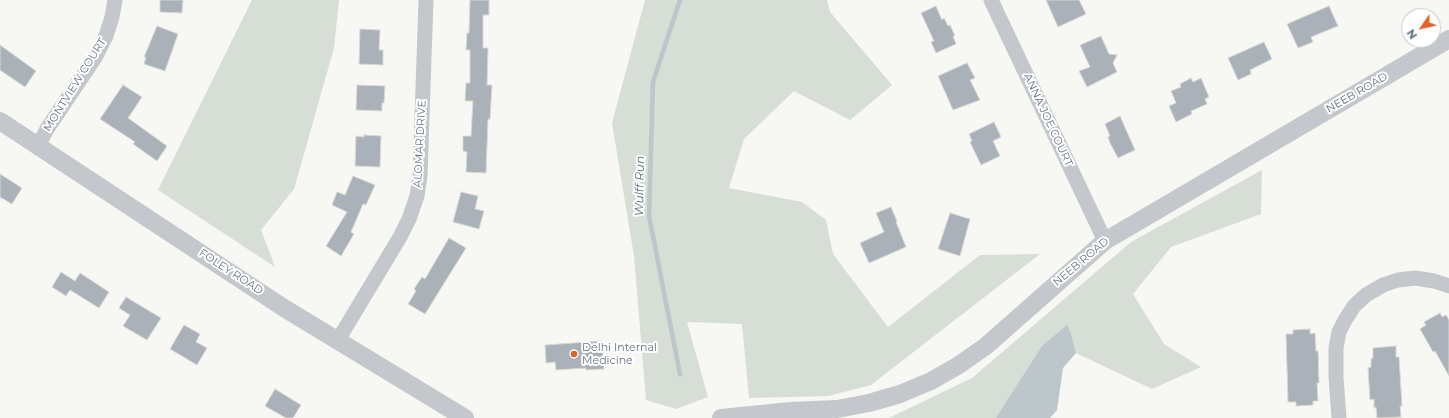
<!DOCTYPE html>
<html>
<head>
<meta charset="utf-8">
<style>
	body { margin:0 }
	#map { position:relative; width:1449px; height:418px; overflow:hidden; background:#f7f7f4; font-family:Montserrat,sans-serif }
	canvas { display:block }
	.north { position:absolute; left:1401px; top:8px; width:40px; height:40px; box-sizing:border-box; background:#fff; border:1px solid #c2c7ce; border-radius:50%; rotate:236deg; font-size:11px; font-weight:700; line-height:16px; text-align:center; color:#667485 }
	.north::after { content:''; display:block; margin:auto; width:14px; height:18px; background:#e36327; clip-path:polygon(50% 0,100% 100%,50% 72%,0 100%) }
</style>
</head>
<body>
<div id="map">
<canvas width="1449" height="418"></canvas>
<div class="north">N</div>
</div>
<script>
const ctx = document.querySelector('canvas').getContext('2d');
ctx.lineJoin = 'round';
function paint(path, color) { ctx.fillStyle = color; ctx.fill(path, 'evenodd'); }
const shape = rows => new Path2D(rows.map(r => 'M' + r).join(''));
function stroke(path, color, width, dash) { ctx.strokeStyle = color; ctx.lineWidth = width; ctx.lineCap = dash ? 'butt' : 'round'; ctx.setLineDash(dash || []); ctx.stroke(path); }
function drawText(font, color, halo, rows, align = 'center') {
  ctx.font = font + ' Montserrat,sans-serif'; ctx.lineWidth = 4; ctx.setLineDash([]); ctx.textBaseline = 'middle'; ctx.strokeStyle = halo; ctx.fillStyle = color; for (const [text, x, y, turn = 0] of rows) {
    ctx.save(); ctx.translate(x, y); ctx.rotate((+turn || 0) * Math.PI / 180); ctx.textAlign = isNaN(turn) ? turn : align; if (halo) ctx.strokeText(text, 0, 0); ctx.fillText(text, 0, 0); ctx.restore();
  }
}
paint(shape([
	[252,0,339,0,334,48,294,189,261,230,275,267,158,190],
	[645,0,827,0,830,12,892,85,850,120,794,91,744,139,729,188,802,202,826,220,833,254,888,327,980,255,1040,254,871,385,828,396,749,398,742,324,687,322,708,397,676,409,646,400,634,256,612,123],
	[1262,170,1261,214,1171,247,1133,294,1164,344,1201,367,1152,389,1076,353,1071,333,996,418,889,418,972,378,1131,242]
]), '#d7ded5');
paint(shape([
	[1067,325,1071,333,1076,353,1063,368,1057,410,1050,418,996,418,1042,346]
]), '#bcc6cb');
stroke(shape([
	[680,374,649,216,653,82,680,0]
]), '#bcc6cb', 4.5);
const building = shape([
	[160,0,183,0,182,13,160,12,160,0],
	[470,0,489,0,489,15,483,15,483,48,488,48,487,85,492,85,490,119,488,119,486,173,466,172,467,152,463,151,463,136,471,136,473,101,465,101,466,83,470,83,470,50,466,50,467,33,469,33,470,0],
	[1046,0,1079,0,1086,14,1058,27,1046,0],
	[936,6,942,20,944,18,948,26,950,25,955,36,953,36,956,44,936,53,931,42,934,41,921,13,936,6],
	[1329,6,1338,26,1311,37,1313,42,1298,48,1287,24,1329,6],
	[157,26,178,34,165,71,144,64,146,57,144,57,157,26],
	[360,29,380,30,379,50,383,50,383,65,359,64,360,29],
	[1101,36,1109,54,1117,55,1113,63,1117,72,1087,87,1079,71,1090,67,1080,45,1101,36],
	[1264,42,1272,59,1250,70,1251,74,1238,80,1228,58,1264,42],
	[0,45,36,71,25,87,0,70,0,45],
	[967,63,975,78,970,80,980,100,953,110,938,76,967,63],
	[1191,78,1193,82,1201,78,1209,97,1205,99,1207,104,1191,111,1192,114,1176,122,1169,106,1176,103,1171,91,1181,87,1180,84,1191,78],
	[123,85,142,97,128,118,167,146,157,161,133,144,135,142,100,119,123,85],
	[357,85,385,86,384,103,382,103,382,111,356,110,357,85],
	[1120,116,1135,150,1118,158,1110,143,1108,137,1110,136,1105,124,1120,116],
	[994,122,1001,137,993,141,1000,156,981,165,970,142,972,141,969,134,994,122],
	[364,135,381,136,380,167,355,166,356,136,364,137,364,135],
	[0,174,22,188,12,204,0,197,0,174],
	[353,176,375,185,366,205,363,204,351,232,354,234,341,256,326,246,347,212,332,205,337,192,345,195,353,176],
	[461,192,478,196,475,209,484,211,479,229,453,222,461,192],
	[891,207,897,221,896,222,906,247,869,263,860,243,884,232,876,213,891,207],
	[950,213,970,219,960,256,938,249,950,213],
	[449,238,466,248,425,314,408,304,416,291,414,289,422,277,425,279,449,238],
	[61,272,75,281,80,273,109,292,99,308,70,290,66,296,52,287,61,272],
	[126,297,161,318,147,340,123,326,130,315,119,308,126,297],
	[1440,313,1442,317,1446,315,1449,320,1449,376,1435,351,1433,352,1420,329,1426,325,1424,322,1440,313],
	[184,325,200,334,196,342,207,348,197,365,170,349,184,325],
	[1310,329,1310,334,1315,333,1316,351,1318,351,1319,383,1317,383,1318,401,1313,401,1313,405,1296,406,1296,402,1288,402,1286,334,1293,334,1293,330,1310,329],
	[602,341,604,369,586,370,586,368,556,370,555,362,546,363,545,345,602,341],
	[1396,346,1396,357,1399,357,1400,373,1402,406,1400,406,1401,417,1377,418,1376,407,1374,408,1374,399,1370,400,1368,368,1371,367,1371,359,1373,358,1373,348,1396,346],
	[275,389,301,405,293,418,286,418,265,406,275,389]
]);
paint(building, '#aab1b8');
stroke(building, '#d8d8d6', 1);
stroke(shape([
	[991,0,1105,241],
	[38,146,47,129,96,56,106,36,112,17,115,0],
	[338,340,400,237,409,219,417,196,420,176,426,0],
	[1339,418,1336,377,1336,348,1339,332,1345,320,1354,306,1366,295,1383,285,1398,280,1415,278,1434,281,1449,286]
]), '#c4c7cb', 15);
stroke(shape([
	[0,121,284,308,465,418],
	[721,418,791,411,837,409,869,403,900,394,931,381,959,365,986,346,1105,241,1449,39]
]), '#c4c7cb', 18);
for (const [x, y, r, color] of [
	[574,354,4,"#e36327"]
]) { const dot = new Path2D(); dot.arc(x, y, r, 0, 2 * Math.PI); ctx.fillStyle = color; ctx.fill(dot); stroke(dot, '#fff', 1.5); }
drawText('11px', '#667485', '#fff', [
	["MONTVIEW COURT",75,85,-58],
	["NEEB ROAD",1357,93,-30],
	["ANNA JOE COURT",1048,120,65],
	["ALOMAR DRIVE",420,144,-87],
	["NEEB ROAD",1081,262,-40],
	["FOLEY ROAD",231,272,33]
]);
drawText('11px', '#667485', '#fff', [
	["Delhi Internal",582,348],
	["Medicine",582,361]
], 'left');
drawText('italic 12px', '#627681', '#fff', [
	["Wulff Run",640,186,-89]
]);
</script>
</body>
</html>
